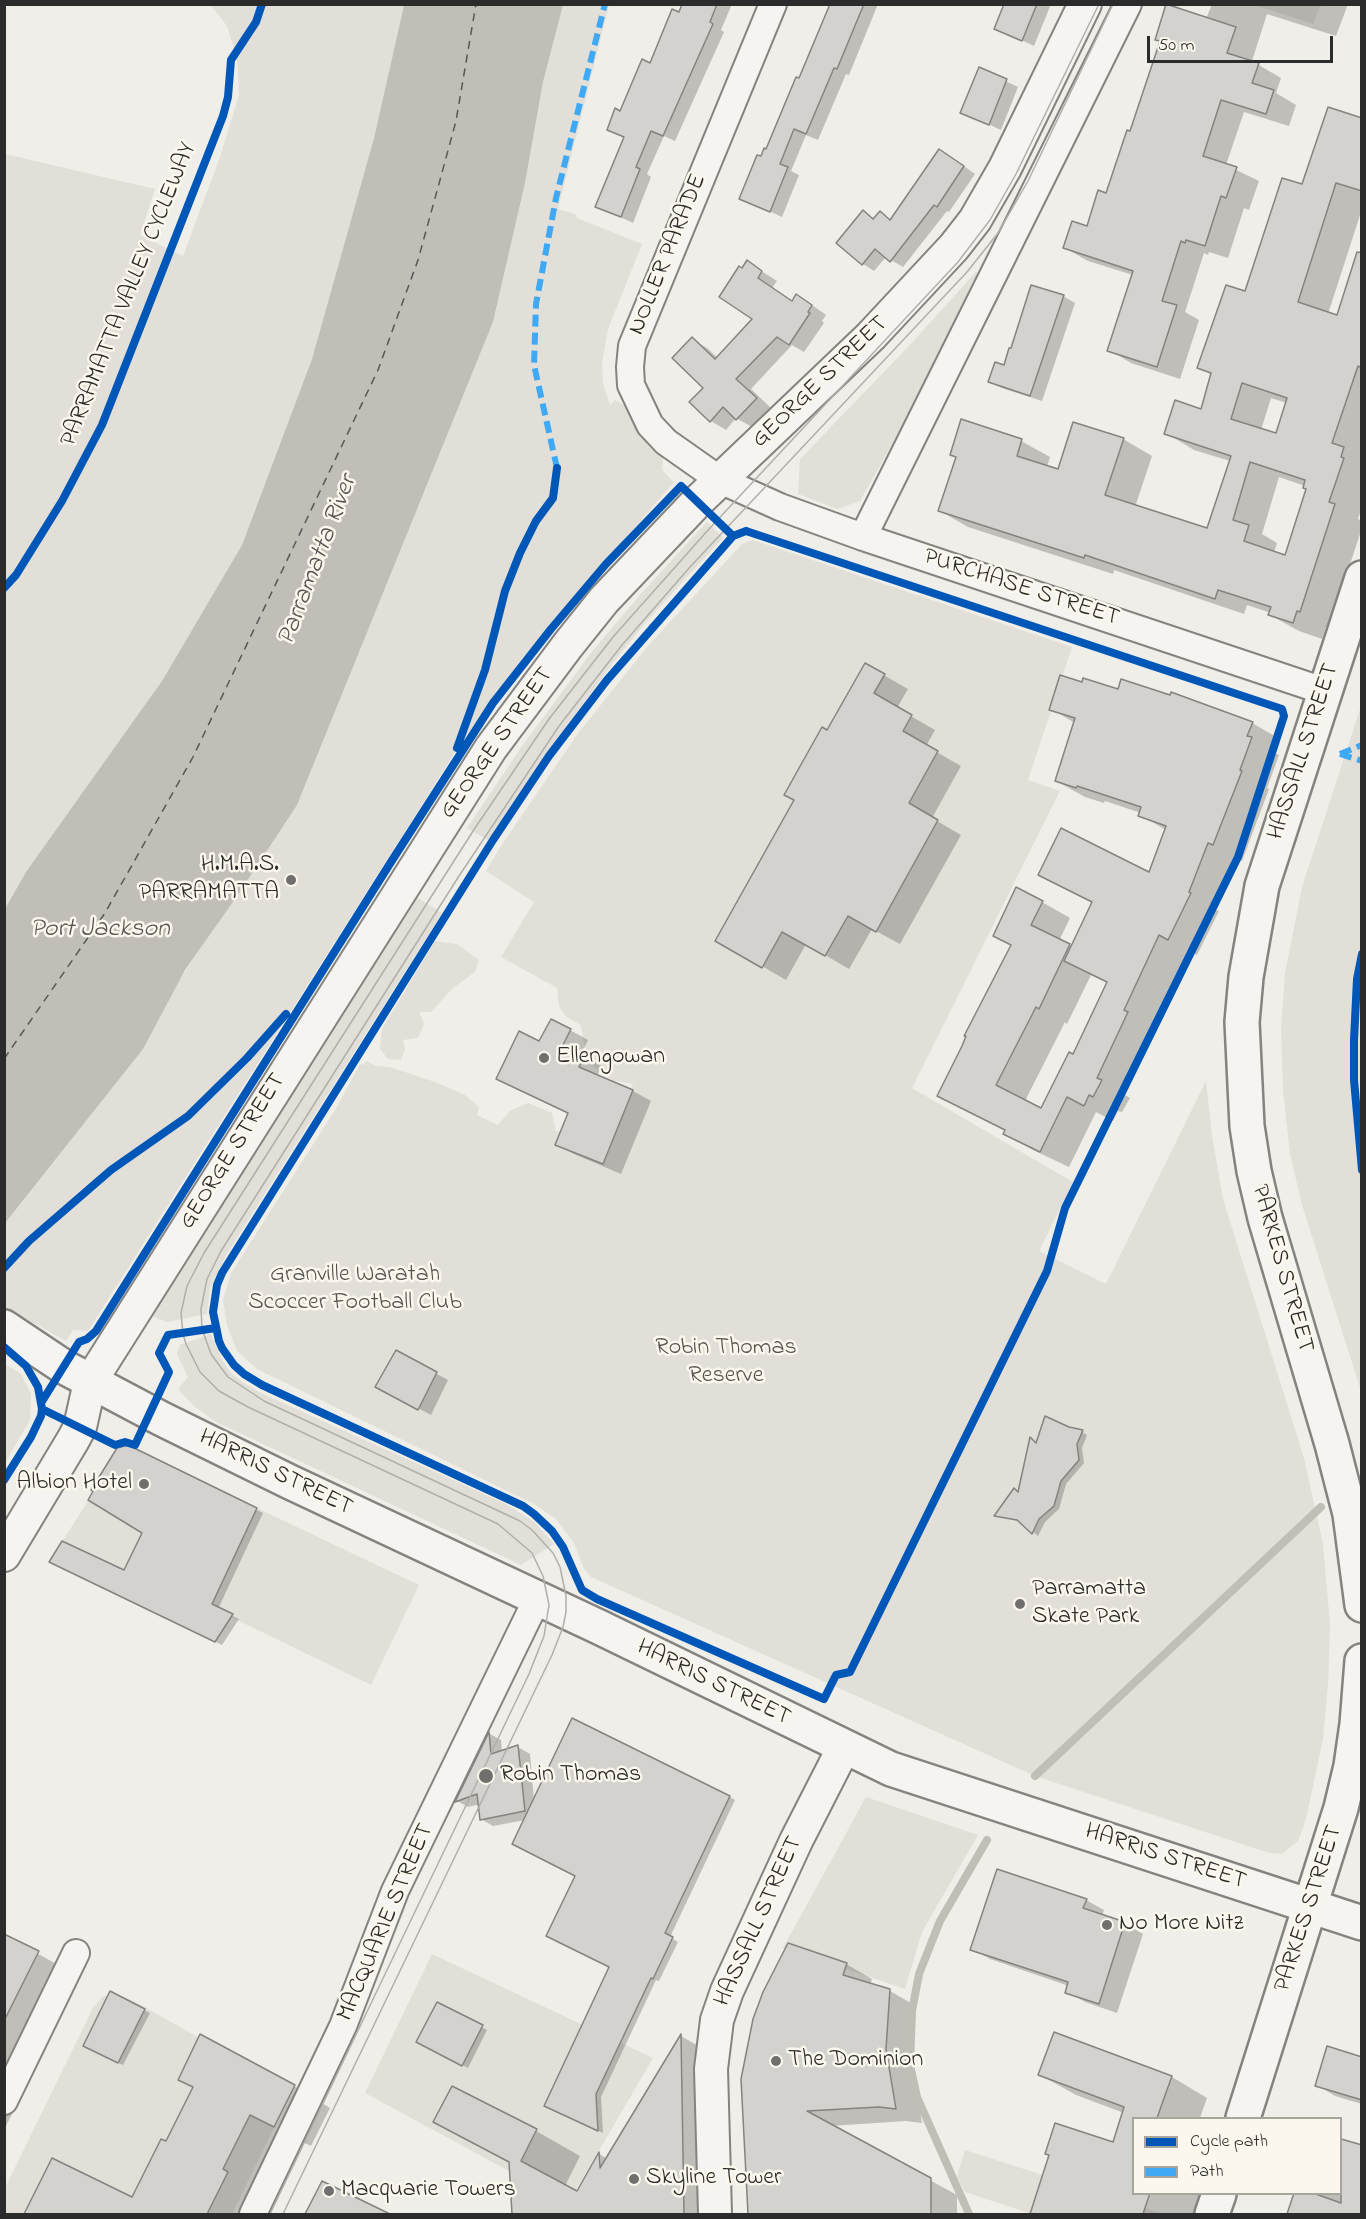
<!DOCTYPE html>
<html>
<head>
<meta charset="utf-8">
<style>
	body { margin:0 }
	#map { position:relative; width:1366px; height:2219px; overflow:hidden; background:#f0eee8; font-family:"Indie Flower",sans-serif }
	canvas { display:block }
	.frame { position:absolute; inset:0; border:6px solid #2b2b2b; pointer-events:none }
	.legend { position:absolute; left:1132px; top:2117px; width:210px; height:78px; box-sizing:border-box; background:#fbf7ec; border:2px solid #a8a59f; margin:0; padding:8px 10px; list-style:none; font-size:18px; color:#2b2b2b }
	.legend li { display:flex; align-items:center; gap:12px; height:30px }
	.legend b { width:30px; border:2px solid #a8a59f }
	.scale { position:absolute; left:1147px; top:36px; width:186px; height:27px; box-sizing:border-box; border:3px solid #2b2b2b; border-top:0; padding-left:8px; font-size:18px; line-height:21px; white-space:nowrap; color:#2b2b2b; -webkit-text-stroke:4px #fbf7ec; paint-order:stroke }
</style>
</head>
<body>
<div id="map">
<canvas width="1366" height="2219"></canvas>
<div class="frame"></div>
<ul class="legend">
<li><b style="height:8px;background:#0057b8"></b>Cycle path</li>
<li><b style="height:8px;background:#3fa9f5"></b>Path</li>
</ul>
<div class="scale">50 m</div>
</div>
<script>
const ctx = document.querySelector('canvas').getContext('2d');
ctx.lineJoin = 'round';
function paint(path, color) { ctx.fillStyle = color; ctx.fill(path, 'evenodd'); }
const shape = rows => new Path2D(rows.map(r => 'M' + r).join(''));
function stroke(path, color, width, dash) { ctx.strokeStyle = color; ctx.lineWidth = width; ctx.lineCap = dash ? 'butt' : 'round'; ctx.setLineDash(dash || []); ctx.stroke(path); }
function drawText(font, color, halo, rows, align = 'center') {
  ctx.font = font + ' "Indie Flower",sans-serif'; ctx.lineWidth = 5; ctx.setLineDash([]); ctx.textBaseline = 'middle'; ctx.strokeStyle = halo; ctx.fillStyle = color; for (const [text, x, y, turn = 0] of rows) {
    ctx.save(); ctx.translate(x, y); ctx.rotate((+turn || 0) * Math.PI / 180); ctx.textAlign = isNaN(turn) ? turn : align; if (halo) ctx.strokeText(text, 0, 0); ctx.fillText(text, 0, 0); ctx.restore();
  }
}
paint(shape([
	[211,5,404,5,374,138,312,359,242,545,162,681,5,909,5,154,155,189,140,235,183,256,220,157,239,95,237,58,227,26],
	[563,5,609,5,558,209,575,214,577,218,642,244,608,329,602,364,603,383,610,405,615,400,630,409,663,454,662,470,674,482,525,655,461,743,88,1331,73,1330,66,1341,5,1307,4,1162,94,1110,301,795,493,322,525,183,543,82],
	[1254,5,1321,5,1313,24],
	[976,272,982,276,937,364,860,501,837,509,798,494,800,459,908,347],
	[707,522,723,538,645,623,613,663,552,746,488,840,467,828,520,749,590,654,639,596],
	[753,540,1072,647,1028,780,1060,791,912,1088,1073,1182,1039,1251,1106,1284,1206,1081,1212,1135,1223,1199,1304,1458,1323,1544,1330,1624,1328,1686,1323,1739,1306,1819,1298,1841,1282,1854,1270,1853,1257,1849,1035,1776,591,1577,584,1569,574,1543,556,1519,534,1504,257,1369,237,1351,227,1325,223,1300,231,1273,337,1107,360,1064,364,1065,366,1061,376,1066,390,1067,435,1082,465,1095,479,1107,477,1115,498,1125,510,1111,528,1103,552,1113,556,1131,576,1133,608,1147,633,1084,612,1080,591,1065,583,1040,581,1025,566,1017,559,1006,557,988,501,957,534,902,486,871,501,846,576,736,647,647,742,544],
	[1361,706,1361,1391,1302,1205,1290,1154,1283,1090,1281,1028,1285,973,1302,887],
	[415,896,442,913,227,1254,210,1288,207,1314,167,1322,149,1315],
	[435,941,457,944,479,960,475,972,452,989,431,1012,419,1012,424,1024,418,1038,403,1040,405,1049,401,1060,388,1059,380,1049,382,1029],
	[211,1334,222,1360,231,1373,244,1383,261,1393,506,1504,533,1521,554,1544,521,1565,216,1422,194,1406,178,1389,188,1377,177,1354,180,1345],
	[5,1364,21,1374,31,1394,30,1420,5,1463],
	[124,1445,419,1585,371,1685,231,1617,215,1642,49,1562],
	[866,1797,978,1835,922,1932,905,1989,783,1948],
	[432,1954,653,2058,562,2214,513,2214,509,2171,365,2093],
	[111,1994,122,1996,137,2003,198,2037,200,2034,295,2085,232,2214,5,2214,4,2190,93,2008,102,1997],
	[965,2150,1164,2214,1032,2214,965,2192,957,2176]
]), '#e1dfd7');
paint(shape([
	[404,5,563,5,543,82,525,183,493,322,297,805,237,896,185,970,143,1049,5,1223,5,909,26,872,162,681,242,545,312,359,374,138]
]), '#c0beb7');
paint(shape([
	[684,4,732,4,721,30,724,32,675,141,664,136,647,174,651,177,633,223,597,206,625,138,608,129,651,65],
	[831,4,878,4,849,75,846,74,818,140,806,135,791,171,799,175,782,217,741,198,767,151,800,80],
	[1005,4,1051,4,1034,46,996,28],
	[1212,4,1348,4,1336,36,1267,14,1252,61,1281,78,1276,93,1296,105,1289,126,1244,112,1226,165,1259,181,1249,210,1244,208,1228,258,1209,252,1208,255,1204,253,1185,312,1199,320,1180,379,1131,363,1109,350,1133,275,1088,261,1065,248,1088,227,1107,195,1131,133,1206,19],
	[980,69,1018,87,1001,130,962,112],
	[1362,119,1362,209,1328,314,1338,317,1362,244,1362,507,1358,519,1362,521,1362,528,1329,628,1326,627,1322,639,1299,631,1270,615,1271,613,1247,605,1244,614,1114,570,1113,574,968,527,940,511,1021,441,1050,457,1047,467,1059,471,1123,439,1152,456,1135,507,1208,530,1230,461,1194,450,1166,433,1202,411,1212,375,1198,367,1246,293,1303,186],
	[1271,398,1287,403,1278,435,1261,430],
	[1279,477,1305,486,1308,489,1286,557,1274,553,1277,543,1262,534],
	[951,157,975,174,949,212,947,211,903,267,886,257,874,271,863,264,838,243,863,212,875,219,880,213,892,220],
	[747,262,777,281,772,288,793,302,812,305,826,315,822,321,824,323,804,352,792,345,751,389,771,408,752,427,736,418,726,430,711,421,705,387,692,339,707,348,718,358,754,319,742,269],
	[1063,296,1075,303,1042,401,1002,388,990,382,1005,367],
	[866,665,908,689,897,708,935,730,926,746,961,766,932,818,961,835,900,944,872,929,849,969,806,944,786,980,717,940,795,800,828,732],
	[1083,684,1252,723,1280,739,1275,753,1279,755,1267,788,1269,789,1242,861,1236,859,1216,910,1219,911,1197,955,1188,950,1152,1027,1156,1030,1125,1095,1130,1098,1122,1112,1118,1111,1113,1121,1096,1112,1069,1167,1033,1150,1005,1133,1006,1131,939,1096,1042,902,1070,918,1059,941,1072,947,1093,903,1039,875,1150,874,1166,830,1140,815,1141,813,1105,801,1104,803,1085,797,1056,781,1075,723,1051,709],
	[1091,975,1108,983,1074,1056,1042,1110,1025,1101,1065,1022,1067,1024],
	[570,1030,588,1040,581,1055,602,1066,597,1076,633,1091,651,1101,621,1174,574,1154,556,1144,569,1114,498,1078,540,1043],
	[396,1352,448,1380,431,1415,389,1393],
	[1082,1432,1087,1435,1082,1448,1084,1463,1066,1484,1059,1509,1045,1522,1038,1536,1021,1522,996,1515,1019,1493,1031,1440,1037,1444],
	[128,1447,263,1513,218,1609,239,1619,222,1645,58,1565,125,1572,143,1533],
	[490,1734,501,1740,502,1752,518,1747,530,1754,534,1800,730,1797,735,1800,670,1937,678,1942,659,1981,656,1980,601,2097,603,2133,551,2108,611,1967,577,1875,525,1820,493,1826,481,1819,480,1804,468,1807,457,1801],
	[1086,1900,1104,1910,1102,1916,1125,1923,1143,1934,1117,2013,1085,2002,1067,1992,1069,1986,990,1959,972,1949],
	[4,1935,80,1977,4,2130],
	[846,1964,872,1979,870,1985,890,1991,916,2006,912,2065,922,2123,906,2121,831,2126,957,2195,957,2214,750,2214,749,2175],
	[438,2004,487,2030,468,2068,418,2042],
	[144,2010,150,2013,123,2065,90,2049],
	[1055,2034,1172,2077,1207,2098,1200,2118,1134,2118,1134,2194,1219,2194,1212,2214,1032,2213,1114,2144,1124,2113,1076,2095,1040,2075],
	[681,2036,725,2061,728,2214,519,2214,514,2211,511,2163,435,2122,536,2131,580,2156,565,2186,577,2193,600,2154,607,2159],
	[1362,2059,1362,2104,1335,2096,1317,2085],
	[294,2086,330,2108,311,2146,287,2135,254,2214,25,2214,52,2160,133,2199,166,2143],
	[1340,2140,1362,2146,1362,2214,1288,2214,1295,2194,1340,2194],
	[322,2183,387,2214,307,2214]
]), '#0003');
stroke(shape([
	[1035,1776,1321,1507],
	[969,2214,917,2097,910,2065,912,2011,919,1974,940,1921,987,1840]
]), '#c0beb7', 8);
stroke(shape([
	[4,1059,105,913,193,757,378,370,418,260,440,180,456,121,476,4]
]), '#585755', 1.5, [8, 6]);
const building = shape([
	[682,4,717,4,710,22,713,24,663,136,651,131,636,167,640,169,621,217,595,207,624,137,607,130,615,108,620,111,642,59,650,63,672,9,679,12,682,4],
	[830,4,864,4,837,69,834,68,806,134,794,129,780,164,788,167,770,212,739,199,757,155,761,156,764,148,766,149,796,77,799,78,830,4],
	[1004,4,1037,4,1022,41,994,29,1004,4],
	[1166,4,1236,27,1227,53,1259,63,1252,83,1274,90,1266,114,1221,100,1203,156,1237,167,1226,198,1221,196,1205,246,1186,240,1185,243,1181,241,1162,301,1177,305,1157,367,1107,351,1133,271,1063,248,1072,221,1087,226,1098,190,1106,193,1127,130,1130,131,1160,41,1155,40,1166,4],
	[979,67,1007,79,989,125,960,113,979,67],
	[1328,107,1362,118,1362,191,1336,183,1298,302,1337,315,1357,252,1362,253,1362,368,1358,366,1332,443,1344,447,1341,457,1344,458,1329,502,1335,504,1300,612,1297,611,1293,623,1268,615,1271,607,1218,590,1215,599,1085,555,1084,558,938,511,956,457,950,455,961,419,1022,439,1017,456,1058,469,1073,422,1124,438,1105,495,1207,528,1231,456,1164,434,1175,400,1201,409,1211,373,1197,368,1226,285,1245,291,1282,178,1302,184,1328,107],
	[1242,383,1287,398,1276,433,1231,419,1242,383],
	[1250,462,1305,480,1303,488,1306,489,1285,555,1244,541,1249,525,1233,520,1250,462],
	[939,149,964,166,937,207,934,205,890,262,875,249,862,265,836,243,863,210,873,219,880,211,890,220,939,149],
	[747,260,762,271,758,278,792,301,796,294,812,305,808,312,810,313,789,345,777,337,736,379,757,398,736,420,723,407,710,422,689,402,703,388,672,358,692,337,715,359,752,319,719,297,739,266,742,268,747,260],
	[1031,285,1064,295,1030,396,988,382,995,362,1004,365,1009,348,1011,348,1031,285],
	[865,663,885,674,874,693,912,715,903,731,938,751,909,803,938,820,876,932,848,916,825,956,782,932,762,968,715,941,794,800,784,795,822,727,827,730,865,663],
	[1060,675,1082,682,1083,678,1118,689,1121,679,1170,695,1171,692,1253,722,1247,736,1252,737,1240,770,1242,771,1213,845,1208,843,1189,892,1191,893,1168,940,1159,935,1124,1010,1128,1012,1097,1078,1102,1080,1093,1097,1089,1095,1084,1106,1067,1097,1040,1152,1003,1134,1005,1130,937,1096,962,1046,966,1036,964,1036,1011,945,993,936,1016,887,1043,901,1031,925,1070,944,1039,1009,1036,1007,996,1085,1041,1108,1069,1052,1073,1054,1107,982,1064,961,1092,902,1038,875,1061,828,1149,872,1166,826,1138,816,1141,807,1077,786,1076,788,1055,781,1075,718,1049,710,1060,675],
	[551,1019,571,1029,563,1045,585,1055,579,1067,633,1090,603,1164,555,1145,568,1113,496,1079,519,1031,539,1041,551,1019],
	[396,1350,437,1372,418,1410,375,1387,396,1350],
	[1045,1416,1069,1427,1083,1430,1077,1444,1079,1460,1061,1481,1054,1506,1039,1519,1032,1534,1017,1520,994,1516,1014,1488,1018,1492,1030,1437,1036,1443,1045,1416],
	[128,1445,257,1508,212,1604,233,1614,215,1642,49,1562,62,1541,124,1570,142,1533,88,1500,93,1491,91,1490,117,1448,128,1445],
	[572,1718,730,1796,665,1933,673,1937,653,1979,651,1978,596,2094,598,2131,544,2106,609,1967,546,1936,575,1876,512,1844,572,1718],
	[489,1732,491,1754,518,1745,525,1811,480,1820,477,1794,455,1802,489,1732],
	[997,1869,1087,1899,1083,1908,1125,1922,1099,2004,1065,1993,1068,1982,970,1950,997,1869],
	[4,1934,39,1951,4,2021,4,1934],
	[788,1943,847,1963,843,1975,890,1989,886,2049,896,2109,879,2107,807,2111,931,2178,931,2214,748,2214,741,2079,753,2019,763,1992,788,1943],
	[110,1991,145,2009,118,2063,83,2046,110,1991],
	[437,2002,483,2025,462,2066,416,2042,437,2002],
	[1054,2032,1172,2076,1157,2118,1134,2118,1134,2193,1150,2193,1143,2214,1030,2214,1049,2155,1045,2154,1055,2123,1113,2142,1124,2107,1038,2075,1054,2032],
	[200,2034,295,2085,274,2127,250,2115,223,2169,228,2172,207,2214,24,2214,52,2158,132,2197,161,2139,166,2141,193,2087,178,2080,200,2034],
	[681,2034,684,2214,512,2214,509,2162,433,2122,452,2086,537,2129,521,2161,577,2191,599,2152,600,2168,681,2034],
	[1327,2046,1362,2057,1362,2100,1315,2086,1327,2046],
	[1341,2139,1362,2145,1362,2214,1287,2214,1294,2193,1313,2193,1341,2203,1341,2139],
	[322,2181,390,2214,305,2214,322,2181]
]);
paint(building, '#d4d2ce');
stroke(building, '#848380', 1.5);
const minor = shape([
	[773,4,632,346,630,367,631,385,650,425,666,442,720,480,780,507,863,537,1324,691],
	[863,537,1128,4],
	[4,2101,76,1953],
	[253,2214,343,2026,395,1891,537,1599]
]);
const tertiary = shape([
	[4,1555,73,1440,80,1427,90,1382,491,748,568,645,604,600,697,502,871,336,954,247,975,220,1005,168,1085,4],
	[715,2214,711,2069,717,2020,727,1991,796,1841,844,1747]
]);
const secondary = shape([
	[4,1327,64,1367,162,1419,290,1482,599,1627,891,1769,1362,1923]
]);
const primary = shape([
	[1362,578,1262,886,1246,977,1242,1022,1247,1126,1254,1171,1265,1218,1332,1444,1350,1514,1362,1605],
	[1243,2118,1341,1808,1351,1766,1357,1724,1362,1661],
	[1212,2214,1219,2194]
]);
stroke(minor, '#848380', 30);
stroke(tertiary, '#848380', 36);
stroke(secondary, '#848380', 38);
stroke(primary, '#848380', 38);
stroke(minor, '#f5f4f0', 26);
stroke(tertiary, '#f5f4f0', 32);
stroke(secondary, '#f5f4f0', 33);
stroke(primary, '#f5f4f0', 33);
stroke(shape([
	[270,2214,529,1674,544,1636,549,1605,543,1576,532,1553,498,1524,248,1407,219,1391,200,1372,186,1344,183,1334,181,1313,187,1286,204,1253,475,828,549,719,613,637,709,529,958,262,990,220,1016,174,1099,4],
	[283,2214,552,1655,563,1627,566,1612,566,1596,560,1567,553,1553,532,1530,520,1521,264,1401,228,1377,211,1354,202,1329,201,1309,207,1279,221,1251,459,876,559,726,622,645,690,567,967,272,998,233,1028,181,1113,4]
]), '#b0afac', 1.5);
stroke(shape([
	[557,468,534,365,536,304,556,198,605,4],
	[1340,754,1362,745],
	[1340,754,1362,761]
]), '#3fa9f5', 6, [12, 6]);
stroke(shape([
	[746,531,1282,709,1284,716,1238,857,1065,1208,1047,1271,850,1672,836,1675,824,1699,597,1599,582,1590,563,1547,552,1531,534,1514,523,1506,262,1385,244,1374,234,1365,222,1348,219,1341,213,1312,217,1285,222,1273,493,840,549,756,607,680,733,536,746,531],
	[4,588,16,575,62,501,102,425,223,116,228,97,231,60,256,22,262,4],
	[457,748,485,670,505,591,520,553,536,521,553,498,557,468],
	[1362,954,1357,979,1354,1040,1354,1080,1362,1170],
	[4,1268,29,1241,111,1170,188,1116,247,1058,286,1014],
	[4,1347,26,1366,38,1387,42,1409,41,1416,31,1437,4,1480],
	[41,1403,79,1342,87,1339,96,1331,391,862,493,703,551,629,606,564,681,486,733,536],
	[42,1409,115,1445,125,1442,135,1445,169,1372,159,1353,168,1335,216,1328]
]), '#0057b8', 8);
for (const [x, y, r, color] of [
	[291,880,6,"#706f6d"],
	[544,1058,6,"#706f6d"],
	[144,1484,6,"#706f6d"],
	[1020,1604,6,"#706f6d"],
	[486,1776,8,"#706f6d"],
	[1107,1925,6,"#706f6d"],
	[776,2061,6,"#706f6d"],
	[634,2179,6,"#706f6d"],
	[329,2191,6,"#706f6d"]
]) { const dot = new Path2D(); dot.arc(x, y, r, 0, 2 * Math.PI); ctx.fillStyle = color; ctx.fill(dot); stroke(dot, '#fbf7ec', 2); }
drawText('24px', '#2b2b2b', '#fbf7ec', [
	["NOLLER PARADE",669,255,-68],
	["PARRAMATTA VALLEY CYCLEWAY",130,295,-68],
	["GEORGE STREET",821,383,-44],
	["PURCHASE STREET",1021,589,18],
	["GEORGE STREET",498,744,-55],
	["HASSALL STREET",1305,752,-72],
	["GEORGE STREET",234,1152,-58],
	["PARKES STREET",1281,1269,74],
	["HARRIS STREET",275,1474,26],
	["HARRIS STREET",713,1684,26],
	["HARRIS STREET",1165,1858,18],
	["PARKES STREET",1310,1909,-72],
	["HASSALL STREET",760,1922,-66],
	["MACQUARIE STREET",387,1923,-67]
]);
drawText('24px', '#2b2b2b', '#fbf7ec', [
	["H.M.A.S.",279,866,"right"],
	["PARRAMATTA",279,894,"right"],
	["Ellengowan",556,1058],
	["Albion Hotel",132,1484,"right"],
	["Parramatta",1032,1590],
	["Skate Park",1032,1618],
	["Robin Thomas",500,1776],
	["No More Nitz",1119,1925],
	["The Dominion",788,2061],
	["Skyline Tower",646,2179],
	["Macquarie Towers",341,2191]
], 'left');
drawText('24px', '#565552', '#fbf7ec', [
	["Granville Waratah",355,1276],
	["Scoccer Football Club",355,1304],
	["Robin Thomas",726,1349],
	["Reserve",726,1377]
]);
drawText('italic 26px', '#585755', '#fbf7ec', [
	["Parramatta River",319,561,-69],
	["Port Jackson",100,931]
]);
</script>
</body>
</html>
